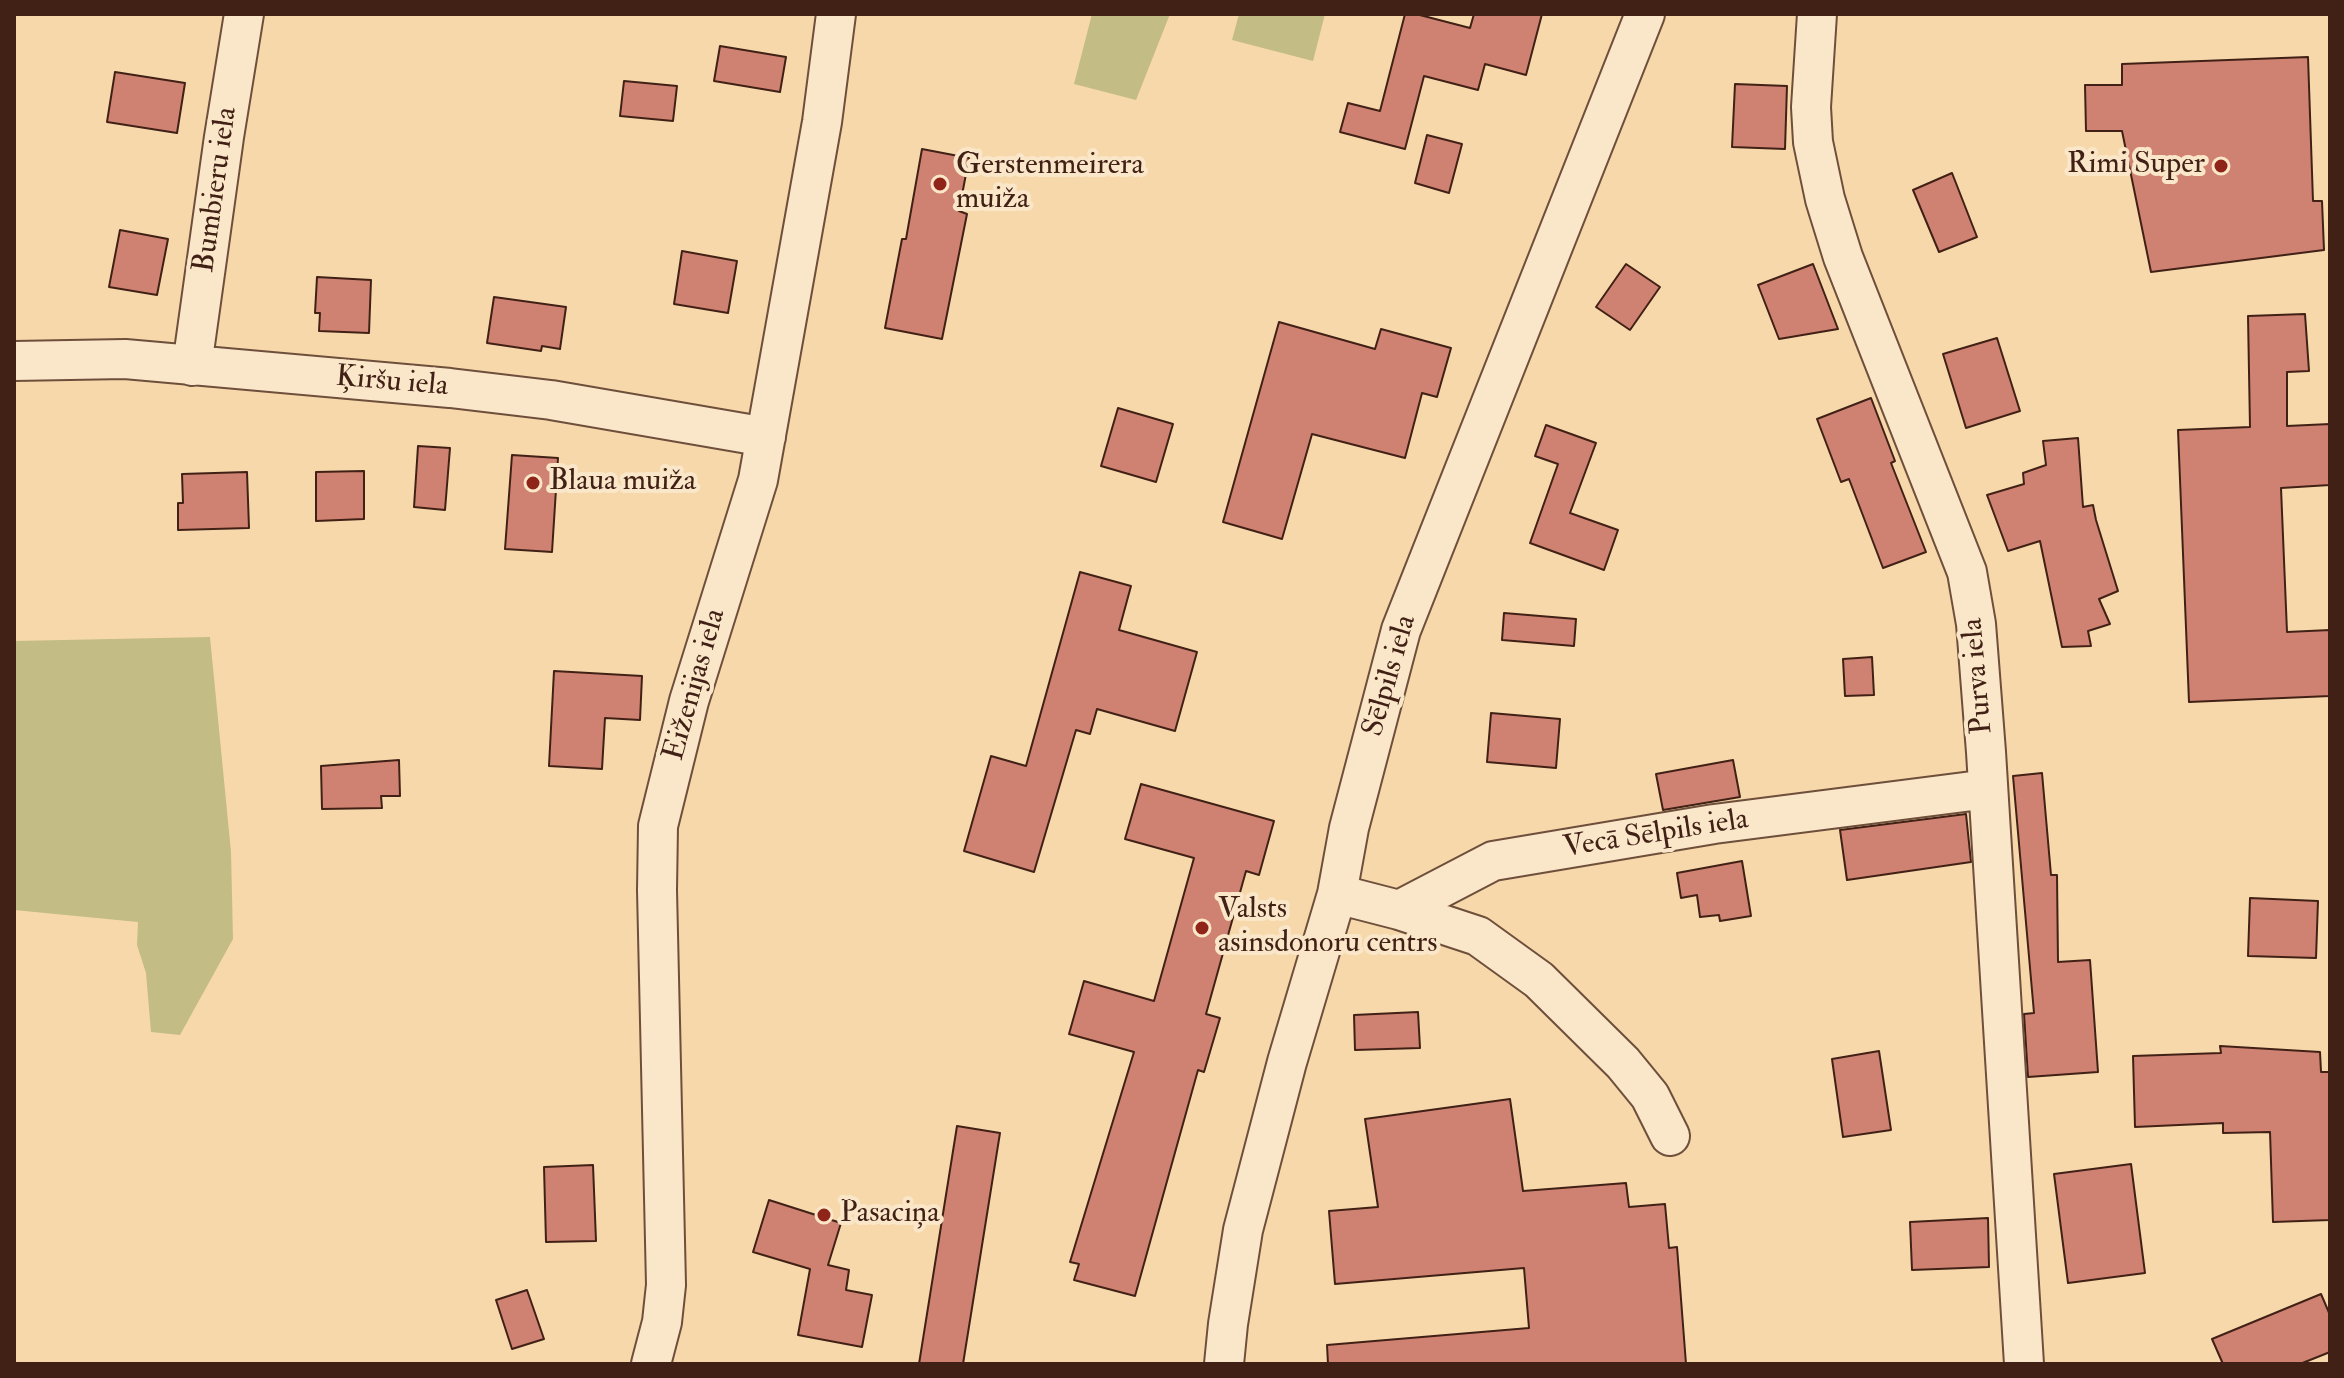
<!DOCTYPE html>
<html>
<head>
<meta charset="utf-8">
<style>
  body { margin:0 }
  #map { position:relative; width:2344px; height:1378px; overflow:hidden; background:#f7d8ab; font-family:"IM FELL Double Pica",serif }
  canvas { display:block }
  .frame { position:absolute; inset:0; border:16px solid #412116; pointer-events:none }
</style>
</head>
<body>
<div id="map">
<canvas width="2344" height="1378"></canvas>
<div class="frame"></div>
</div>
<script>
const c = document.querySelector('canvas').getContext('2d');
c.lineJoin = 'round';
function paint(path, color) { c.fillStyle = color; c.fill(path, 'evenodd'); }
function stroke(path, color, width, dash) { c.strokeStyle = color; c.lineWidth = width; c.lineCap = dash ? 'butt' : 'round'; c.setLineDash(dash || []); c.stroke(path); }
function drawText(font, color, halo, rows, align = 'center') {
  c.font = font + ' "IM FELL Double Pica",serif'; c.lineWidth = 8; c.setLineDash([]); c.textBaseline = 'middle'; c.strokeStyle = halo; c.fillStyle = color; for (const [text, x, y, turn = 0] of rows) {
    c.save(); c.translate(x, y); c.rotate((+turn || 0) * Math.PI / 180); c.textAlign = isNaN(turn) ? turn : align; if (halo) c.strokeText(text, 0, 0); c.fillText(text, 0, 0); c.restore();
  }
}
paint(new Path2D(`
  M1092,14h78l-34,86 -62,-16z
  M1239,14h86l-12,47 -81,-21z
  M210,637l21,215 2,87 -53,96 -29,-3 -5,-59 -9,-28 1,-23 -124,-12v-269z`), '#c3bc84');
const building = new Path2D(`
  M1405,14h11l54,14 4,-14h68l-16,61 -41,-11 -7,26 -54,-14 -19,73 -65,-17 8,-29 32,8z
  M720,46l66,11 -6,35 -66,-11z
  M2308,57l5,144h9l2,49 -173,22 -29,-141h-36l-1,-46h37v-21z
  M115,72l70,11 -8,50 -70,-11z
  M624,81l53,5 -4,35 -53,-5z
  M1735,84l52,2 -2,63 -53,-2z
  M1427,135l35,9 -13,49 -34,-10z
  M922,149l47,9 -10,53 8,3 -25,125 -57,-11 17,-89h4z
  M1952,173l25,64 -38,15 -26,-62z
  M120,230l48,9 -11,56 -48,-8z
  M682,251l55,10 -9,52 -54,-9z
  M1626,264l34,23 -30,43 -34,-23z
  M1813,264l25,65 -59,10 -21,-54z
  M317,277l54,3 -2,53 -50,-2 1,-18h-5z
  M494,297l72,10 -6,42 -18,-3 -1,5 -54,-8z
  M2305,314l4,57 -22,1v54l43,-2v61l-49,3 6,144 43,-2v66l-141,6 -11,-272 72,-3 -2,-111z
  M1279,322l96,27 6,-20 70,19 -14,49 -15,-4 -17,65 -93,-24 -30,105 -59,-17z
  M1997,338l23,73 -54,17 -23,-74z
  M1871,398l24,63 -4,2 35,89 -43,16 -34,-89 -8,3 -24,-63z
  M1118,408l55,16 -17,58 -55,-16z
  M1546,425l50,18 -26,70 48,17 -14,40 -74,-27 28,-79 -23,-8z
  M2078,438l5,69 10,-2 3,15 22,71 -19,8 11,25 -22,7 3,15 -29,1 -22,-106 -32,10 -21,-56 37,-11 -1,-11 23,-8 -3,-24z
  M418,446l32,2 -5,62 -31,-3z
  M512,455l46,3 -6,94 -47,-3z
  M364,471v48l-48,2v-49z
  M247,472l2,56 -71,2v-27h5l-1,-29z
  M1080,572l51,14 -12,44 78,22 -22,79 -78,-22 -7,25 -14,-4 -42,142 -70,-21 27,-95 35,10z
  M1504,613l72,6 -2,27 -72,-6z
  M1872,657l2,38 -29,1 -2,-37z
  M554,671l88,5 -2,44 -35,-2 -3,51 -53,-3z
  M1491,713l69,6 -4,49 -69,-6z
  M399,760l1,36h-19l1,12 -60,1 -1,-43z
  M1733,760l7,37 -77,13 -7,-36z
  M2042,773l9,102h6l1,87 32,-2 8,112 -70,5 -4,-63 10,-1 -21,-237z
  M1141,784l133,37 -15,54 -13,-4 -40,143 14,4 -16,54 -6,-2 -63,226 -61,-16 5,-16 -9,-2 64,-210 -65,-18 15,-53 70,20 40,-143 -69,-19z
  M1966,814l5,48 -124,18 -7,-50z
  M1742,861l9,55 -31,5 -1,-6 -19,2 -3,-22 -16,3 -4,-25z
  M2250,898l68,3 -2,57 -68,-2z
  M1418,1012l2,36 -65,2 -1,-35z
  M2220,1046l100,6 1,20h9v148l-57,2 -3,-90 -47,1v-10l-88,4 -2,-71 88,-3z
  M1879,1051l12,79 -48,7 -11,-78z
  M1510,1099l13,92 103,-8 3,24 36,-3 4,44 8,-1 9,117h-358l-1,-19 202,-17 -5,-60 -189,16 -6,-73 49,-4 -13,-88z
  M957,1126l43,7 -37,231h-44z
  M2131,1164l14,109 -77,10 -14,-109z
  M593,1165l3,76 -50,1 -2,-75z
  M769,1200l72,23 -13,42 21,5 -3,20 26,5 -10,52 -64,-12 12,-66 -57,-17z
  M1988,1218l1,49 -77,3 -2,-48z
  M527,1290l17,49 -32,10 -16,-49z
  M2321,1294l9,21v37l-30,12h-77l-11,-25z`);
paint(building, '#cf8272');
stroke(building, '#412116', 2);
const minor = new Path2D(`
  M1817,14l-6,93 2,35 12,57 18,58 124,315 9,52 10,128 38,612
  M14,361l111,-2 325,29 101,12 215,37
  M192,366l32,-229 20,-123
  M1337,894l62,16 79,26 61,44 84,83 27,33 20,40
  M1399,910l94,-49 221,-37 274,-35
  M651,1364l11,-42 4,-37 -9,-395 1,-64 31,-125 69,-221 64,-358 14,-108
  M1224,1364l4,-40 15,-94 44,-168 50,-168 12,-66 52,-198 244,-616`);
stroke(minor, '#6e4f3b', 42);
stroke(minor, '#fae6c8', 38);
for (const [x, y, r, color] of [
  [2221,166,8,"#8f2418"],
  [940,184,8,"#8f2418"],
  [533,483,8,"#8f2418"],
  [1202,928,8,"#8f2418"],
  [824,1215,8,"#8f2418"]
]) { const dot = new Path2D(); dot.arc(x, y, r, 0, 2 * Math.PI); c.fillStyle = color; c.fill(dot); stroke(dot, '#fae6c8', 3); }
drawText('30px', '#412116', '#fae6c8', [
  ["Rimi Super",2205,166,"right"],
  ["Gerstenmeirera",956,167],
  ["muiža",956,201],
  ["Blaua muiža",549,483],
  ["Valsts",1218,911],
  ["asinsdonoru centrs",1218,945],
  ["Pasaciņa",840,1215]
], 'left');
drawText('30px', '#412116', '#fae6c8', [
  ["Bumbieru iela",217,190,-82],
  ["Ķiršu iela",392,383,5],
  ["Sēlpils iela",1391,676,-74],
  ["Purva iela",1979,676,-95],
  ["Eiženijas iela",696,685,-74],
  ["Vecā Sēlpils iela",1656,835,-9]
]);
</script>
</body>
</html>
